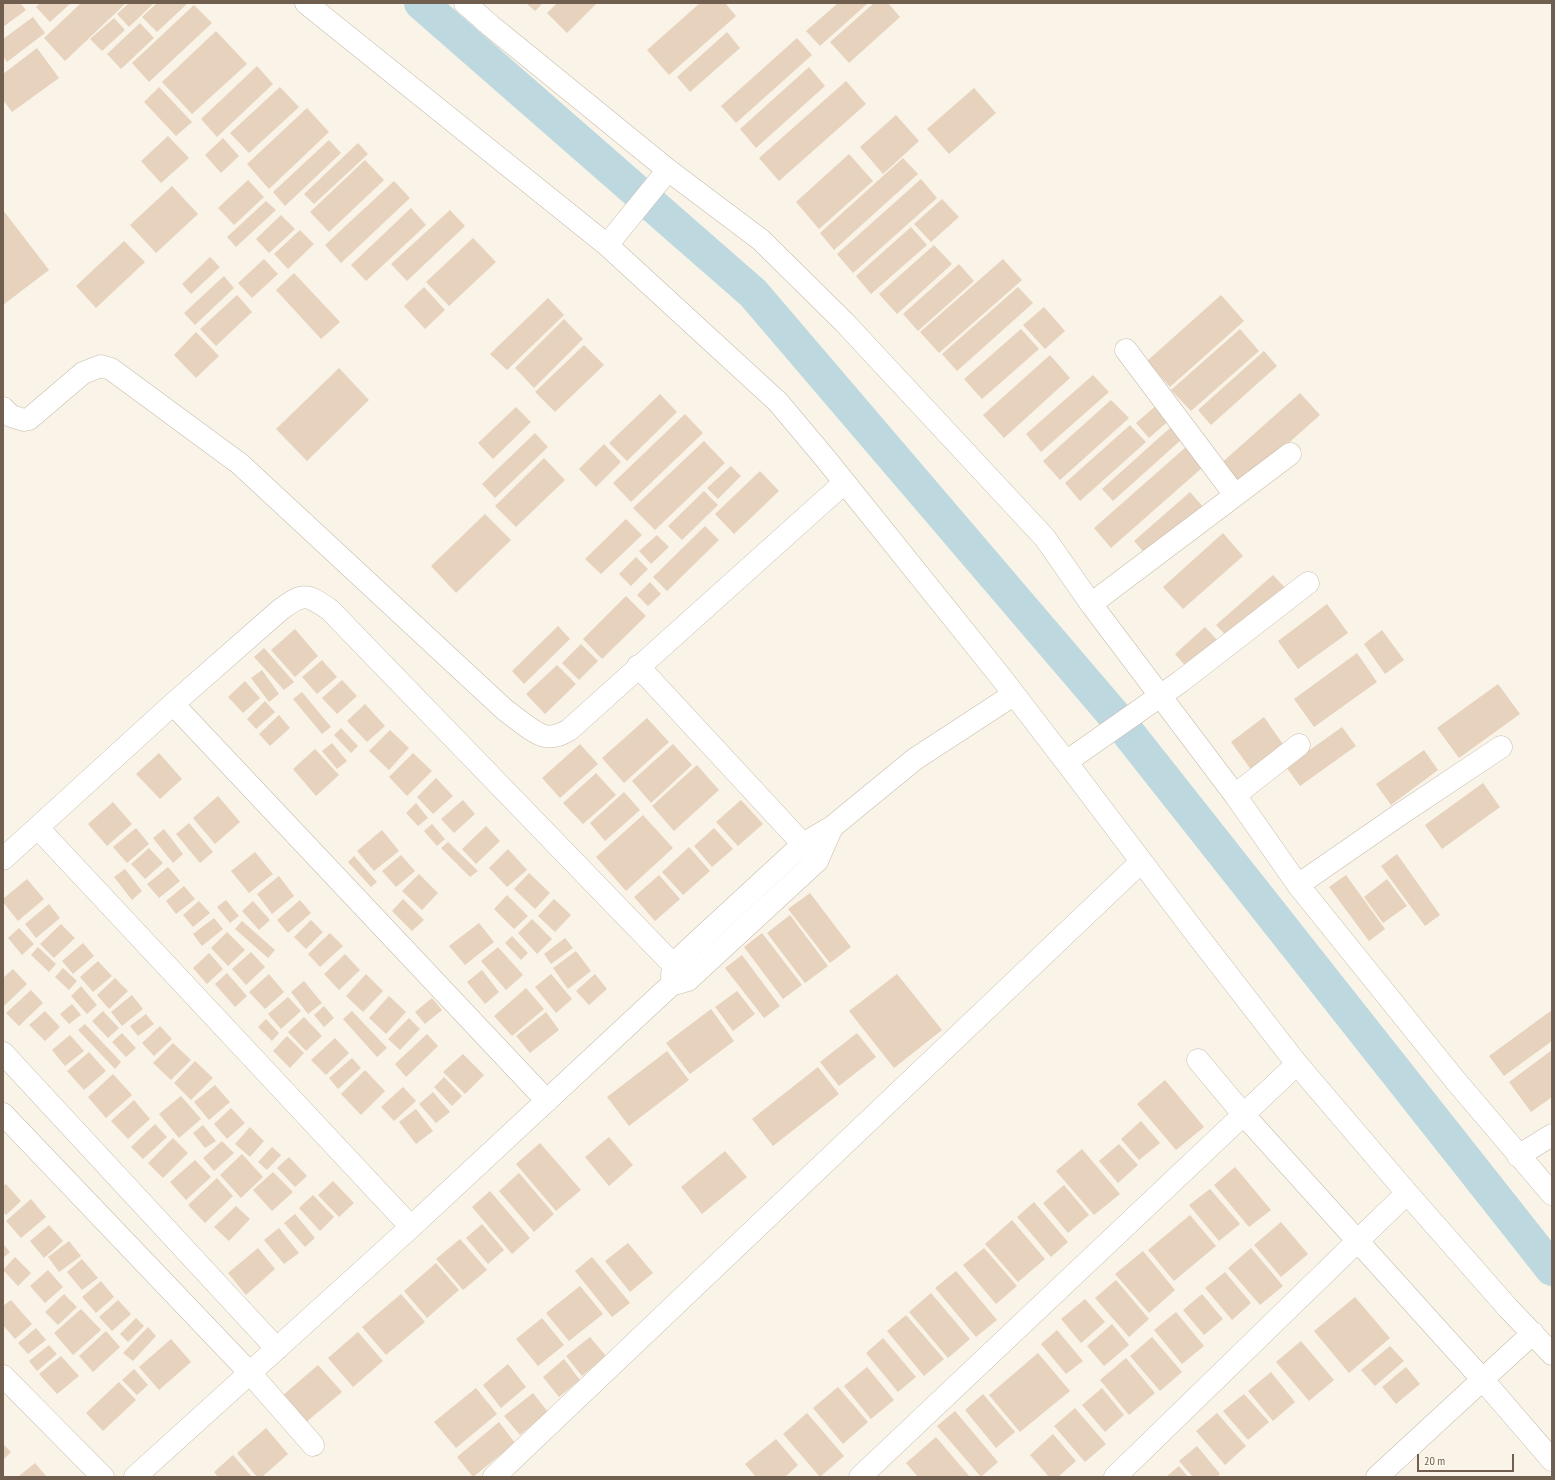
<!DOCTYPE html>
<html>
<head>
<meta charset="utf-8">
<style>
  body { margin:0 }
  #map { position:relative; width:1555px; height:1480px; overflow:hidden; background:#f9f4e7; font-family:"PT Sans Narrow",sans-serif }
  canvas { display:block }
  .frame { position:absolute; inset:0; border:4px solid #705e4f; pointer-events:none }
  .scale { position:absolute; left:1417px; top:1454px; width:97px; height:18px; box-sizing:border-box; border:2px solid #705e4f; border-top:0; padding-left:5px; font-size:12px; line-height:14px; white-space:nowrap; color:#705e4f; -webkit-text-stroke:3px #fdf8ed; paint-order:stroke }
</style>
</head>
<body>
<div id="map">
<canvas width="1555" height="1480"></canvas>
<div class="frame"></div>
<div class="scale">20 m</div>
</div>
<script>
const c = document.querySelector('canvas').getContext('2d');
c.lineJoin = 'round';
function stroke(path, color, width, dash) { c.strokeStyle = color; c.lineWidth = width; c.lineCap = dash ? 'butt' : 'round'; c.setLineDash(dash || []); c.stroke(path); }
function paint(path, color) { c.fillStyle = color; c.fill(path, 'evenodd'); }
stroke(new Path2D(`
  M421,3l332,290 365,427 434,549`), '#bed8e0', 34);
paint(new Path2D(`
  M3,3h17l6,7 -23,17z
  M40,3h31l-21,19 -14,-15z
  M81,3h45l-61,58 -21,-23z
  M129,3h25l-25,24 -12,-13z
  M157,3h31l-31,29 -15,-15z
  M526,3h17l-8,8z
  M557,3h40l-30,30 -20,-20z
  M700,3h25l11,13 -67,59 -22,-25z
  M838,3h30l-48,43 -14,-15z
  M874,3h14l12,14 -51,46 -19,-21z
  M194,5l18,18 -63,59 -17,-19z
  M33,17l12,16 -38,29 -4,-6v-17z
  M114,18l11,12 -23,21 -12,-12z
  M140,23l14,15 -33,31 -14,-15z
  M216,31l31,33 -55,50 -30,-32z
  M727,32l13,16 -50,44 -13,-15z
  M797,38l15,17 -76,68 -15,-17z
  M37,48l22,30 -47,34 -9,-12v-26z
  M257,66l16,18 -56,53 -16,-18z
  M809,67l16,19 -69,62 -16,-19z
  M846,81l20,23 -87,77 -20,-23z
  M159,87l33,35 -16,14 -32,-34z
  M280,87l19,20 -50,46 -19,-20z
  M974,88l22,25 -47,41 -22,-25z
  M307,108l22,24 -60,57 -22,-25z
  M896,115l23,26 -36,33 -23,-27z
  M168,136l21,22 -28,25 -20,-22z
  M223,138l16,18 -18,17 -16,-18z
  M329,140l12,13 -56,53 -12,-14z
  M358,143l10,11 -54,50 -10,-10z
  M849,154l24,27 -54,48 -23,-27z
  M903,158l15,16 -84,76 -14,-17z
  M365,160l19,20 -55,52 -19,-20z
  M921,179l16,19 -84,75 -16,-19z
  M248,180l16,17 -30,28 -16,-17z
  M394,181l16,17 -69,65 -16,-18z
  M172,186l26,28 -42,39 -26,-28z
  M942,199l17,18 -28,25 -17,-18z
  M266,201l10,9 -40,37 -9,-10z
  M411,208l15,17 -60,56 -15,-16z
  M3,210l46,60 -46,35z
  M450,210l15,16 -58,55 -16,-17z
  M281,215l14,14 -26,24 -13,-14z
  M911,227l16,18 -56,49 -15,-18z
  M300,230l14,14 -26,25 -14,-15z
  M473,238l23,24 -47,44 -23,-24z
  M124,241l21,21 -49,46 -20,-22z
  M934,245l18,19 -55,50 -18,-20z
  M210,257l10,10 -29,27 -9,-10z
  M264,259l14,15 -26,24 -14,-15z
  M1003,259l19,21 -83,73 -19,-21z
  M959,264l15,17 -56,50 -15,-17z
  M294,273l46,49 -19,17 -45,-49z
  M224,276l10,12 -39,37 -11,-12z
  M424,287l21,23 -20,19 -21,-23z
  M1018,287l15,16 -76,68 -15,-17z
  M237,295l15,17 -36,34 -16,-17z
  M1221,295l23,26 -74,66 -23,-26z
  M548,298l16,17 -57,55 -17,-16z
  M1044,307l21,24 -20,18 -22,-24z
  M564,319l19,20 -49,49 -19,-20z
  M1021,329l18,20 -57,50 -18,-20z
  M1240,329l19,22 -68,60 -20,-21z
  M196,332l23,24 -23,22 -22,-23z
  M584,345l20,20 -49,47 -20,-20z
  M1264,351l13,15 -66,59 -13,-15z
  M1050,355l20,23 -66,60 -21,-23z
  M339,368l30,32 -62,61 -31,-32z
  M1093,375l16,17 -68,60 -15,-18z
  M1300,393l20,22 -83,74 -20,-22z
  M660,394l17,18 -50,49 -18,-18z
  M1111,400l18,18 -69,62 -17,-19z
  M1159,403l13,15 -23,20 -13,-15z
  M516,407l15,15 -38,37 -15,-16z
  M685,414l18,19 -72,69 -18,-19z
  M1130,425l16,17 -66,59 -15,-18z
  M1171,427l11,12 -69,62 -11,-12z
  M535,433l13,14 -53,51 -13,-14z
  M704,441l21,22 -70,67 -22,-22z
  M604,444l17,18 -25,25 -17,-18z
  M1186,447l17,20 -92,81 -17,-20z
  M544,458l21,22 -49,47 -21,-21z
  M731,466l10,10 -23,23 -11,-11z
  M760,471l19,20 -45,43 -19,-20z
  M704,491l14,14 -36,35 -14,-14z
  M1190,492l15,17 -55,50 -16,-18z
  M485,514l26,26 -55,53 -25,-27z
  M626,519l16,16 -41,39 -16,-15z
  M705,526l14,14 -52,51 -14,-14z
  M1223,533l20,23 -60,53 -20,-22z
  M657,535l12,12 -18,17 -12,-13z
  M636,557l12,12 -17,17 -12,-12z
  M1273,575l14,15 -57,50 -14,-15z
  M650,582l11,12 -13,12 -11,-11z
  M626,596l20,20 -44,43 -19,-20z
  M1327,604l21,29 -50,36 -20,-28z
  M558,626l12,13 -46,45 -12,-13z
  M1205,627l14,15 -31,27 -13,-15z
  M295,629l23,27 -23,21 -24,-27z
  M1382,630l22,30 -19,14 -21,-30z
  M581,644l17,17 -19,19 -17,-17z
  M264,648l30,34 -10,8 -30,-33z
  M1357,653l20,29 -63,45 -20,-28z
  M322,660l15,17 -20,17 -15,-17z
  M557,665l19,19 -31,30 -19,-20z
  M262,670l17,24 -10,8 -18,-24z
  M342,680l15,16 -20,18 -15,-16z
  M245,681l15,17 -17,15 -15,-16z
  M1498,684l22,30 -61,44 -22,-30z
  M302,692l29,35 -9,7 -29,-35z
  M265,701l10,11 -19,17 -9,-10z
  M365,704l20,22 -18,16 -20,-21z
  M279,715l11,13 -20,18 -11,-12z
  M1264,717l21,30 -33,24 -21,-29z
  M647,718l22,24 -45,41 -22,-25z
  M1342,727l14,19 -56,40 -14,-19z
  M341,728l17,18 -7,7 -17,-18z
  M390,730l19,18 -20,22 -20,-19z
  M332,743l15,18 -10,8 -15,-18z
  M580,744l18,20 -38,34 -18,-20z
  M673,744l19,21 -41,38 -19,-22z
  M315,749l24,26 -23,21 -23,-27z
  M1424,750l14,20 -47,35 -15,-21z
  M159,753l23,26 -22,20 -24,-25z
  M413,753l19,18 -25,25 -18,-19z
  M697,765l22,25 -45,41 -22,-25z
  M596,773l20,22 -33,29 -20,-21z
  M436,778l17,18 -20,18 -16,-17z
  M1483,783l17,24 -58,42 -17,-24z
  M624,792l16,18 -35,31 -15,-18z
  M218,796l22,26 -25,22 -22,-26z
  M463,800l12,14 -21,19 -13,-14z
  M741,800l22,24 -25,22 -22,-24z
  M113,802l19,22 -25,22 -19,-22z
  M416,803l12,15 -10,8 -12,-13z
  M643,815l30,33 -47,43 -30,-34z
  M189,823l24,29 -13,11 -24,-29z
  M432,824l13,15 -8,7 -13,-15z
  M486,826l14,15 -24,23 -14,-15z
  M136,828l13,16 -22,19 -14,-16z
  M714,828l19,21 -21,18 -18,-21z
  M164,829l19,25 -10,9 -20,-25z
  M382,830l17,21 -25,20 -17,-20z
  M448,842l30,29 -8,6 -29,-29z
  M689,847l21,24 -27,24 -21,-23z
  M149,848l14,15 -18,16 -14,-15z
  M508,849l19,21 -20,17 -18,-19z
  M255,852l18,22 -24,19 -18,-22z
  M1397,854l43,61 -15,11 -44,-60z
  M401,855l14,16 -19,16 -14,-16z
  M354,856l23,26 -6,5 -23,-25z
  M168,867l12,14 -21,17 -12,-14z
  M125,869l17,22 -10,9 -18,-23z
  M529,873l21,20 -15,16 -21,-20z
  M419,874l19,19 -16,17 -20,-19z
  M659,875l21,24 -25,22 -21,-24z
  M1346,875l39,54 -16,12 -40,-54z
  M279,876l15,20 -22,18 -15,-20z
  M27,879l17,20 -26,22 -15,-19v-3z
  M1387,879l20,27 -24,17 -19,-26z
  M184,886l11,13 -19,15 -10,-13z
  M810,893l41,54 -21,16 -42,-54z
  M507,895l21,21 -14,13 -20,-20z
  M403,899l21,21 -12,11 -20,-20z
  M554,899l17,16 -16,17 -17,-16z
  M226,900l13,16 -9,7 -13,-16z
  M300,900l11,13 -23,20 -11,-13z
  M199,901l11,12 -17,14 -10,-12z
  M253,901l17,19 -11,10 -17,-19z
  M49,904l11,14 -24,20 -11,-14z
  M790,915l38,51 -23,17 -38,-50z
  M214,918l9,11 -21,17 -9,-12z
  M532,919l20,20 -15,15 -19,-21z
  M311,920l12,12 -17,17 -12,-12z
  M242,921l33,29 -7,8 -33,-29z
  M479,923l15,19 -29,23 -16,-19z
  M61,924l14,14 -21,20 -14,-14z
  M19,928l15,16 -12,11 -14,-17z
  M227,932l18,18 -17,16 -17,-18z
  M330,933l13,13 -23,21 -12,-13z
  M762,933l40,52 -19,14 -39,-52z
  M512,936l16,17 -7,7 -16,-17z
  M565,938l8,10 -22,16 -7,-10z
  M83,943l11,13 -21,18 -11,-13z
  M38,947l18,17 -7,8 -18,-17z
  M498,947l25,28 -17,15 -25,-29z
  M576,951l15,20 -23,18 -15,-21z
  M251,952l14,15 -19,18 -14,-16z
  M209,953l14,16 -16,15 -14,-16z
  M345,954l15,16 -21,20 -15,-16z
  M742,955l38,51 -16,12 -39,-50z
  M98,961l14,15 -19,16 -13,-15z
  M63,968l14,13 -8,9 -14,-13z
  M13,969l14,15 -24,23v-29z
  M482,970l17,22 -14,12 -18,-22z
  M227,973l20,23 -12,11 -20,-23z
  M269,974l15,18 -19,17 -16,-17z
  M366,974l17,17 -20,21 -17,-16z
  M551,974l21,25 -16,14 -21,-26z
  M595,974l12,15 -18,16 -13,-14z
  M897,974l45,56 -48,38 -45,-57z
  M115,978l13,13 -19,18 -12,-14z
  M304,981l18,22 -14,11 -17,-22z
  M81,986l16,19 -10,9 -16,-18z
  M526,988l18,21 -32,27 -18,-20z
  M31,990l12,13 -24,23 -13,-13z
  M737,991l18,23 -22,17 -18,-24z
  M132,995l11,14 -21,17 -11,-14z
  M389,996l17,16 -20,22 -17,-16z
  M288,997l13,14 -20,18 -13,-15z
  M432,998l10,12 -17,14 -10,-12z
  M72,1004l9,11 -12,9 -9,-10z
  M324,1006l10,12 -10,9 -10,-12z
  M711,1009l23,32 -44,33 -24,-31z
  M1552,1010v31l-48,35 -15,-20z
  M45,1011l15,16 -15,14 -16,-16z
  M103,1011l16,17 -11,10 -16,-17z
  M352,1011l35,37 -10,9 -34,-38z
  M546,1012l13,18 -29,23 -14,-17z
  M146,1014l8,10 -16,12 -8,-10z
  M304,1017l18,19 -16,15 -18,-19z
  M409,1018l11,11 -20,21 -12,-11z
  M266,1019l13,14 -7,8 -14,-14z
  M85,1024l36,38 -6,7 -37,-39z
  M160,1026l12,13 -18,17 -12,-13z
  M122,1033l14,15 -10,9 -14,-15z
  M857,1033l19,24 -37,29 -19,-24z
  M427,1034l11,12 -32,31 -11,-13z
  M70,1035l14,16 -19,15 -13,-16z
  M287,1036l17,17 -14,15 -17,-17z
  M335,1038l14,15 -23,22 -15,-15z
  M173,1043l18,17 -20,20 -18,-17z
  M1552,1050v47l-21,15 -22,-30z
  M667,1051l22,29 -60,46 -22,-29z
  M89,1052l17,19 -22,19 -17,-19z
  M463,1054l21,21 -19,19 -22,-22z
  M352,1058l9,10 -23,21 -9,-11z
  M195,1061l18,17 -22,22 -17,-17z
  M818,1067l21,27 -66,52 -21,-27z
  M365,1070l20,21 -24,24 -20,-21z
  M113,1074l19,21 -26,23 -18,-21z
  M444,1077l18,19 -10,10 -18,-19z
  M1165,1080l39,47 -28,23 -39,-46z
  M215,1085l15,17 -21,18 -15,-18z
  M403,1087l13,14 -22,20 -13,-14z
  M433,1092l17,20 -14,11 -17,-19z
  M181,1096l20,23 -22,19 -20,-24z
  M134,1100l16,19 -22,20 -17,-18z
  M231,1108l14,15 -18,16 -13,-15z
  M416,1109l17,22 -17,13 -17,-22z
  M1141,1121l19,22 -21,17 -18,-21z
  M155,1124l12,13 -24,22 -12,-12z
  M203,1125l13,16 -11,7 -12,-15z
  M250,1127l14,14 -14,16 -15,-13z
  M609,1137l24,28 -24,21 -24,-29z
  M173,1138l15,15 -25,25 -15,-15z
  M222,1141l12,12 -20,18 -11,-13z
  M540,1143l41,47 -25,21 -40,-47z
  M1119,1144l19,21 -20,18 -19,-22z
  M272,1147l9,8 -14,15 -9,-8z
  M1082,1149l38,45 -26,21 -38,-44z
  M725,1151l22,26 -45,37 -21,-27z
  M242,1154l21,23 -22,21 -21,-23z
  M289,1157l18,19 -12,11 -18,-19z
  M195,1160l16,17 -25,23 -16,-18z
  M1235,1167l36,43 -22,17 -35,-42z
  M273,1172l20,20 -21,19 -19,-21z
  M519,1173l35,41 -20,18 -35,-41z
  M217,1178l16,18 -28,27 -17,-18z
  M333,1181l21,22 -15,14 -21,-22z
  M6,1184l15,17 -15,14 -3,-3v-26z
  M1064,1185l25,30 -21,18 -25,-30z
  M1210,1189l30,35 -21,17 -30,-36z
  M490,1191l40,47 -18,16 -40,-47z
  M313,1195l21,22 -14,14 -21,-23z
  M31,1199l15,18 -25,21 -15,-17z
  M1034,1202l34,40 -17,15 -34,-40z
  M236,1206l14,13 -21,22 -15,-14z
  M295,1214l20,24 -10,9 -21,-24z
  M1190,1215l26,31 -42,35 -26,-31z
  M1012,1220l33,39 -27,23 -33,-38z
  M1281,1222l27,32 -27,23 -27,-32z
  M482,1224l22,26 -16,14 -22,-26z
  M49,1225l14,16 -19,17 -14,-17z
  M279,1228l20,25 -15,11 -20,-24z
  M460,1239l27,31 -24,20 -27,-31z
  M69,1241l12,15 -22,16 -11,-15z
  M628,1243l25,30 -23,19 -25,-31z
  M3,1244l7,8 -7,6z
  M258,1248l17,21 -29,26 -18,-22z
  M984,1248l33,38 -21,18 -33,-39z
  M1251,1248l32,38 -23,19 -32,-37z
  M1143,1251l32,39 -26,23 -34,-39z
  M15,1257l16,16 -13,13 -15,-16z
  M592,1257l38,46 -18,14 -37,-46z
  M82,1259l16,19 -16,12 -15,-18z
  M436,1263l23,27 -32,28 -23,-27z
  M48,1270l15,17 -18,16 -15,-17z
  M956,1271l41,49 -21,17 -41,-49z
  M1225,1272l26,31 -19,17 -27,-32z
  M1116,1280l33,39 -20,18 -34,-39z
  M101,1281l13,16 -18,16 -14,-16z
  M580,1286l23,28 -34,27 -23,-28z
  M931,1293l39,46 -22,19 -39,-46z
  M64,1294l13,13 -19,18 -13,-13z
  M401,1294l24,28 -39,33 -24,-28z
  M1202,1294l21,25 -19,16 -21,-25z
  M1355,1297l35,41 -41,35 -35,-42z
  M1085,1299l20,23 -24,21 -20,-24z
  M11,1300l21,24 -17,15 -12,-14v-19z
  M118,1300l13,14 -19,17 -13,-14z
  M81,1309l20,21 -28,25 -19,-22z
  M1176,1312l28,34 -22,18 -28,-34z
  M906,1315l38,44 -20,17 -37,-45z
  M136,1318l8,8 -16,16 -8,-8z
  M542,1318l22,27 -26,21 -22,-27z
  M1112,1324l17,21 -25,21 -17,-20z
  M148,1327l8,9 -23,25 -10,-8z
  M36,1328l10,12 -18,14 -10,-11z
  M1057,1330l26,31 -17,13 -25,-30z
  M106,1331l14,16 -27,25 -14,-16z
  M358,1332l25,29 -30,26 -25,-29z
  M590,1337l16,19 -24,20 -16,-20z
  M1152,1337l30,35 -22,19 -30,-35z
  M883,1338l33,39 -18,15 -32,-39z
  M171,1339l20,23 -32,28 -20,-23z
  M1301,1341l33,39 -25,21 -33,-39z
  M49,1345l8,9 -20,17 -8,-10z
  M1390,1346l14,15 -29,25 -14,-16z
  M1038,1353l32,38 -50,41 -31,-37z
  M61,1356l18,20 -22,18 -18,-20z
  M1126,1358l29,35 -26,22 -29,-35z
  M564,1359l16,21 -21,17 -16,-20z
  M508,1364l18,23 -25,21 -18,-23z
  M318,1365l24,27 -37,31 -23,-27z
  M867,1367l27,33 -23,19 -27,-33z
  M1406,1367l14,17 -24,20 -14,-17z
  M134,1369l14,16 -11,10 -15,-15z
  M1271,1372l24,30 -22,19 -25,-30z
  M119,1382l17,18 -33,31 -17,-18z
  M838,1387l30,35 -25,22 -30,-36z
  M476,1388l21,26 -41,34 -22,-26z
  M1102,1388l22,27 -19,17 -23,-27z
  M533,1393l15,19 -28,23 -16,-19z
  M983,1394l32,38 -19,16 -31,-38z
  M1244,1394l25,28 -21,18 -25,-29z
  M1075,1408l31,36 -21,18 -31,-36z
  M955,1411l43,51 -17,15 -44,-51z
  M807,1413l37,43 -24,21 -37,-43z
  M1217,1413l29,33 -21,19 -29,-34z
  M499,1422l16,21 -42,34 -16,-20z
  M266,1428l22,26 -26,23h-5l-20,-24z
  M1053,1434l23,27 -18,16h-9l-19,-22z
  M936,1437l34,40h-52l-12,-14z
  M776,1439l22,26 -13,12h-29l-11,-13z
  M3,1444l8,8 -8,8z
  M1197,1446l23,28 -4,3h-23l-14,-16z
  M233,1455l19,22h-34l-4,-5z
  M35,1463l12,14h-27l-1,-1z
  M1179,1466l9,11h-22z`), '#e6d2bd');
const minor = new Path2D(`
  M306,3l301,242 171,157 47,56 175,218 73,95 124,164 100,129 110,129 101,115 44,46
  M465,3l26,23 177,144 93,70 84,83 200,215 46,66 144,191 63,90 157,195 97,114
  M607,245l61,-75
  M1126,350l109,145
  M3,408l8,8 13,4 5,-1 54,-46 18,-7 10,3 129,95 265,246c10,7 29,24 40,26 9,2 17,-2 24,-6l275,-247
  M1091,604l199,-150
  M638,666l175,189
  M173,704l374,397
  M1066,762l114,-80 128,-99
  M1235,795l64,-50
  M38,828l373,399
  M3,859l170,-155 107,-94c24,-18 27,-16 50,0l358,370
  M1298,885l104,-72 99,-66
  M672,977l1,-13 130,-120 29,-17 83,-68 98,-64
  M3,1053l274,296
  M1198,1060l45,54 240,266 69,80
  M3,1114l247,259 63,72
  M1518,1156l34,-21
  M3,1376l100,101
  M135,1477l276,-250 260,-242 17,-5 129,-119 15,-34
  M494,1477l647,-615
  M860,1477l437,-413
  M1115,1477l292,-284
  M1377,1477l156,-144`);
stroke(minor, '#c7bbad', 23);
stroke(minor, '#fff', 22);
</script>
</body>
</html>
